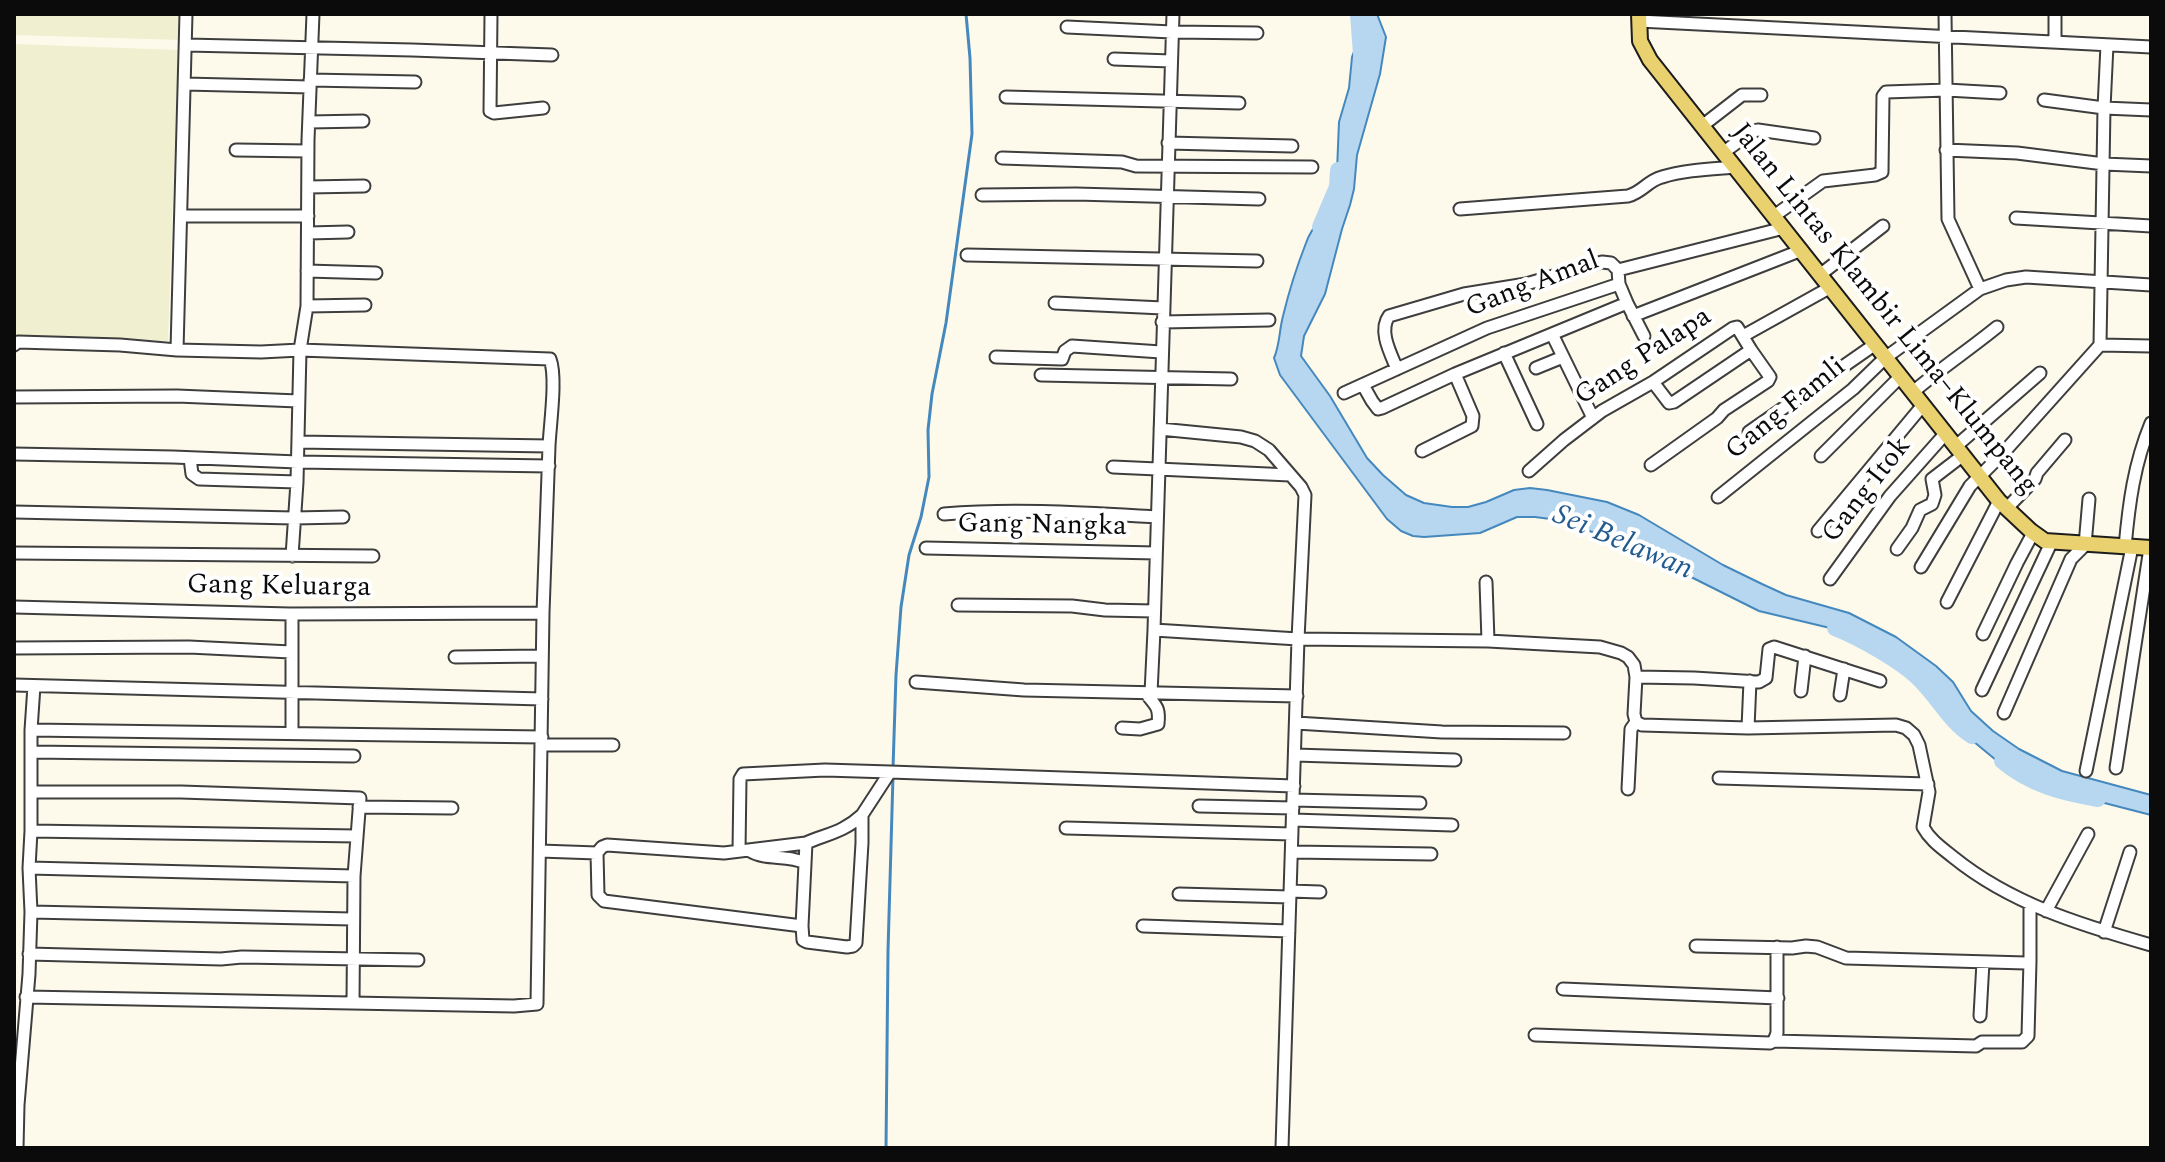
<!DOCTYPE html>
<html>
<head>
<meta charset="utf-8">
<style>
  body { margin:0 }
  #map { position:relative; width:2165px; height:1162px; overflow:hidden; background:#fdfaec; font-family:Spectral,serif }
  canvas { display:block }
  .frame { position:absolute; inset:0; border:16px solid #0b0b0b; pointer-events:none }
</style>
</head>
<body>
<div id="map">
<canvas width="2165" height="1162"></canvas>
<div class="frame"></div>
</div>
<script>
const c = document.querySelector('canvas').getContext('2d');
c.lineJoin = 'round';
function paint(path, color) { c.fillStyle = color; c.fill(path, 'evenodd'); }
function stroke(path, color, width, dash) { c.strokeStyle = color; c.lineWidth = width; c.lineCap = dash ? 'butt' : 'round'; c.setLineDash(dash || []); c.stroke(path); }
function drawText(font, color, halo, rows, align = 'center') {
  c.font = font + ' Spectral,serif'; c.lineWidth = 8; c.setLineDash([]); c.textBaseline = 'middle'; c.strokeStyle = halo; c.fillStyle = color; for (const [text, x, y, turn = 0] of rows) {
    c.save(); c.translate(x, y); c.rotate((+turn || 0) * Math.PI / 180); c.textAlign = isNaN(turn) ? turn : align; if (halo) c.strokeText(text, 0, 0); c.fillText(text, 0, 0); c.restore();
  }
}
paint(new Path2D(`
  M14,14h168v26l-168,-5z
  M14,44l164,6 -10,291 -154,-5z`), '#f0efcf');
const water = new Path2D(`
  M1362,14h15l9,23 -6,37 -23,81 -3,34 -4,16 -8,24 -17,65 -21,42 -3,20 29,40 37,62 16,17 23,20 18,8 28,4h16l18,-5 28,-12 16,-2 17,2 60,12 32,13 84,50 39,19 24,11 63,18 47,24 40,29 17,16 18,29 22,20 26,18 43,22 89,24v20l-66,-17 -63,-22 -20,-11 -40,-33 -29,-40 -16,-17 -33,-27 -54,-20 -71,-17 -138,-69 -63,-22 -23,-3h-18l-37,16 -56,4 -11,-1 -12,-5 -14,-12 -107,-144 -6,-17c6,-14 5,-27 9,-42 6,-25 14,-50 23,-73 6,-19 22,-30 30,-48l3,-73 10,-34 3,-31 10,-28z`);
paint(water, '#b6d7ef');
stroke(water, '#4588bd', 2);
stroke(new Path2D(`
  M893,768l3,-93 5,-68 8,-52 12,-38 8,-40 -1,-47 4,-36 14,-71 26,-189 -2,-76 -4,-44
  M886,1148l2,-197 5,-175`), '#4588bd', 3);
stroke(new Path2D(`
  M1358,14l3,40
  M1320,227l17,-40 1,-17
  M1835,628c25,10 68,34 86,53 18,18 29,41 51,55
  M2002,761c28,24 61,32 96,38`), '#b6d7ef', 16);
const minor = new Path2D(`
  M491,14l-1,97 4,2 49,-5
  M1173,14l-19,616 144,9 190,2 112,6 21,6 7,4 6,8 2,12 -2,37 2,8 6,3 106,3 148,-3 10,3 8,7 5,10 10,47 -6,35c7,13 19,21 30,30 58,47 128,68 198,88
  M1945,14l3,205 32,70
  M1639,21l512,26
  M1067,27l105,5 85,1
  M2055,42v-28
  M186,45l226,5 140,5
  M1114,59l57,2
  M310,80l105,2
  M185,84l125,3
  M1006,97l233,6
  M2044,100l60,8 47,2
  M309,122l54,-1
  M1702,126l40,-31h19
  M1168,143l124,3
  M236,150l72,1
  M1946,150l71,3 87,11 47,2
  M1724,152l29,-21 5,-1 56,8
  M1002,158l120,4 14,4 176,1
  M308,187l56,-1
  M982,195l94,-1 183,5
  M1460,209l168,-13c15,-4 19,-15 34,-19 22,-7 49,-8 73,-10
  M182,216h126
  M1774,216l49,-35 52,-6 7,-3 1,-76 3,-4 61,-2 53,3
  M2016,218l135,8
  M308,233l40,-1
  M967,255l290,6
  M307,271l69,2
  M1821,274l62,-48
  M1619,284l8,19 17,33
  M1055,303l108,5
  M307,306l58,-1
  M1633,316l169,-66
  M1162,322l107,-2
  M1552,334l41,84
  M1743,336l88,-49
  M14,345l4,-3 102,3 57,5 84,2 39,-2 250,9c7,18 0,65 -1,87
  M2100,345l51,1
  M177,350l9,-336
  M1504,353l33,71
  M996,357l66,2 3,-8 7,-5 89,6
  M1536,368l27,-11
  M1397,369c-6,-15 -19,-38 -8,-53l75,-22 62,-10 76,-22 9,1 7,7
  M1041,375l190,4
  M1363,385l9,16 6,8 4,-1 73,-34 172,-71
  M1913,392c27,-23 57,-43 84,-65
  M1344,393l143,-65 132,-44 -1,-14 166,-42
  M14,397l163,-1 121,5
  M1160,429l81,8 14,4 14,9 32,37 4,8 -7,144 -16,509
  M1749,432l125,-87
  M1955,447l85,-74
  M1422,451l50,-25 1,-10 -18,-42
  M14,454l159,3 125,5 251,4
  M1821,456l79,-79
  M190,458l2,16 7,5 98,3
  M1651,465l66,-47 7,-8 44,-29 2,-4 -19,-27 -77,52 -5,1 -16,-21
  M1113,467l177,8
  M1529,471l35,-31 38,-29 51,-29 80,-54 4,-1 14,23
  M1718,497l135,-108 32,-31 95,-69 26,-9 20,-3 125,8
  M2007,508l28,-29 2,-6 28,-33
  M14,512l280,6 49,-1
  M944,514c71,-6 142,-1 213,3
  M1818,531l105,-126
  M2125,547c4,-44 9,-83 26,-124
  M926,548l230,5
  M1897,549l15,-21 8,-18 12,-6 3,-9 -3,-16 30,-23
  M14,553l359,3
  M292,556l5,-74 3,-132 7,-44 1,-166 5,-126
  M1921,567l49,-81 35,-35 95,-106 4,-237 3,-63
  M1830,579l60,-83 55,-62
  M1486,582l2,59
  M1947,602l52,-101
  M958,605l114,1 33,4 49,1
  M14,607l276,7 253,-1
  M292,614v119
  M1983,634l34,-71 16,-30
  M14,648l175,-1 102,5
  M455,657l87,-1
  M1636,677l58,1 65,4 7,-4 3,-29 5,-2 106,34
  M916,682l108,8 273,6
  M14,685l528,14
  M1982,690l69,-147
  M1801,691l4,-35
  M1151,693l3,-63
  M1840,695l4,-26
  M2004,713l67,-154 14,-14 4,-46
  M1296,723l146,9 122,1
  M1122,728l18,1 18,-5c2,-18 -3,-18 -12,-31
  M1748,728l2,-47
  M31,730l511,7
  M542,745h71
  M31,752l323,4
  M1295,755l160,5
  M2116,768l34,-220
  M2086,771l46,-224
  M1719,778l209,6
  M1628,789l3,-60 5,-7
  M31,792h150l179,6 -6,78 -1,127
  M1293,800l127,3
  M1199,806l94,2
  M359,807l93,1
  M862,815v28l-6,100 -3,3 -6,1 -40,-5 -4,-2 -1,-14 4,-83c21,-9 38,-11 56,-28l28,-43 404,14
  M1293,820l159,5
  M1066,828l226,6
  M31,831l326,5
  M540,851l57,2
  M739,851l1,-72 3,-5 82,-4 65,2
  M750,851c16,10 38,3 55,12
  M1292,852l139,2
  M29,868l325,8
  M1290,891l30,1
  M1179,894l111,3
  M2046,911l42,-77
  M31,912l321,7
  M802,926l-198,-25 -6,-6 -1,-42 5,-6 5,-2 117,8 82,-10
  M1143,926l146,5
  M2104,932l26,-80
  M1696,946l96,2 14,-2 11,1 29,11 180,5 4,-2v-56
  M29,954l192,5 21,-2 176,3
  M1563,989l215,9
  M26,997l488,9 23,-2 6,-391 6,-167 -251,-4
  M1980,1016l3,-54
  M1535,1035l235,8 4,-2 202,5 6,-4h40l6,-6 2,-75
  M1774,1041l3,-8v-86
  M17,1148l1,-43 11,-131 2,-62 -2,-44 2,-37v-101l3,-44`);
const major = new Path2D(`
  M1639,14l1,27 10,19 349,441 32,30 14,10 106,7`);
stroke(minor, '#3e3e3e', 15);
stroke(major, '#1c1c1c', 18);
stroke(minor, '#fff', 11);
stroke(major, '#e9d16f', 14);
drawText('28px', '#0b0b0b', '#fff', [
  ["Gang Amal",1533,286,-21],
  ["Jalan Lintas Klambir Lima–Klumpang",1883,310,51],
  ["Gang Palapa",1644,358,-33],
  ["Gang Famli",1787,410,-39],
  ["Gang Itok",1868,491,-52],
  ["Gang Nangka",1042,527,1],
  ["Gang Keluarga",279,588,1]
]);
drawText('italic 30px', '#235b8e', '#fff', [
  ["Sei Belawan",1622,544,23]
]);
</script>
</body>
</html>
